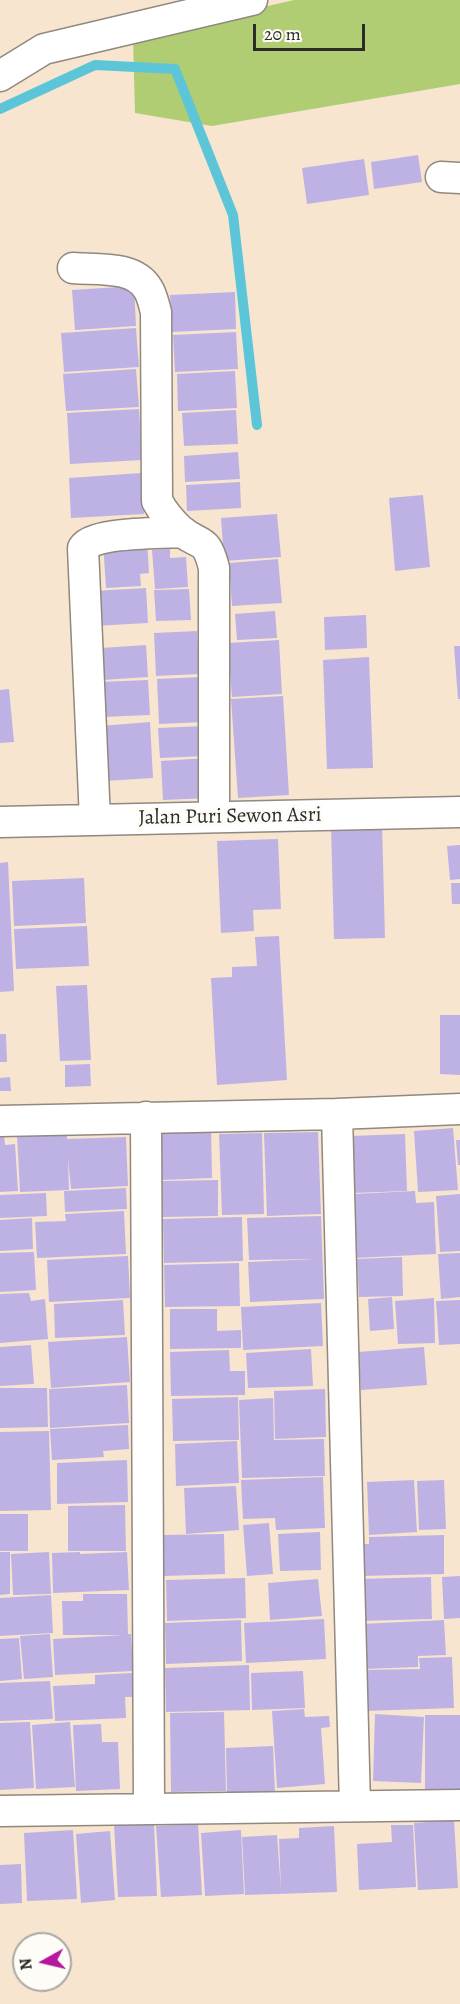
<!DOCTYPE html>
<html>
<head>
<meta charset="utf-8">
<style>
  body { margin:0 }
  #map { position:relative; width:460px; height:2004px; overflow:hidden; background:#f7e5d0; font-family:Alegreya,serif }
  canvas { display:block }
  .north { position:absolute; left:12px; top:1932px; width:60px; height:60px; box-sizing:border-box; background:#fdfcf7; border:2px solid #a9a8a5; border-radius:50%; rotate:262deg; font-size:16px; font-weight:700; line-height:24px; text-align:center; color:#2b2b2b }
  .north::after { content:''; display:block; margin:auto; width:21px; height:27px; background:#b5179e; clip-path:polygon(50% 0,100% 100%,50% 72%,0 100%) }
  .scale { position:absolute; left:253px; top:24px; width:112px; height:27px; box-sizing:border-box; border:3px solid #2b2b2b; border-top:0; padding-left:8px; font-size:18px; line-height:21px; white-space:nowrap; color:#2b2b2b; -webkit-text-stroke:4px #fdfcf7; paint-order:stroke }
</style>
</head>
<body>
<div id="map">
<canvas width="460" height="2004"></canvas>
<div class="north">N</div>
<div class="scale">20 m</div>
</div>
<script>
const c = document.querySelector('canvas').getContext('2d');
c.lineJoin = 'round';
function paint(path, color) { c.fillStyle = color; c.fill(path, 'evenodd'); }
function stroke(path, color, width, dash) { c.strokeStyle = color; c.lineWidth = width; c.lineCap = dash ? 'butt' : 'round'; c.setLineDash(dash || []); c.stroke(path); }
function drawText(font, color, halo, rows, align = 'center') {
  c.font = font + ' Alegreya,serif'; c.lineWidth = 6; c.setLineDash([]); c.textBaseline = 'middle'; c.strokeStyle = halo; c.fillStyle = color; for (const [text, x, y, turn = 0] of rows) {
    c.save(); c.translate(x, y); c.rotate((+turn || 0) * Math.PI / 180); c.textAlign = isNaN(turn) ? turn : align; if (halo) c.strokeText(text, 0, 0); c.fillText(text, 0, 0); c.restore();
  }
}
paint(new Path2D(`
  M294,0h166v84l-248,42 -77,-13 -2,-76z`), '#b0cd74');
stroke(new Path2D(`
  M0,109l95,-44 80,4 58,146 24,210`), '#5cc6d8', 10);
paint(new Path2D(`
  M418,155l4,27 -48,7 -3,-27z
  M364,159l5,36 -62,9 -5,-36z
  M134,286l2,40 -61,4 -3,-40z
  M235,292l1,37 -64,3 -2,-37z
  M136,328l3,39 -75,5 -3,-39z
  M236,332l2,37 -63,3 -2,-37z
  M136,369l3,38 -73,4 -3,-37z
  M235,371l2,37 -59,3 -1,-37z
  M139,409l3,51 -72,4 -3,-51z
  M236,410l2,34 -54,2 -2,-33z
  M238,452l2,27 -55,3 -1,-26z
  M141,473l3,41 -73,4 -2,-40z
  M240,482l1,26 -54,3 -1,-26z
  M423,495l7,72 -35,4 -6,-73z
  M277,514l4,43 -57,4 -3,-43z
  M147,540l2,33 -9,1 1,12 -35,2 -3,-46z
  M170,549v9l16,-1 2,30 -33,2 -3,-39z
  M278,559l4,44 -50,3 -3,-43z
  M146,588l2,35 -54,3 -1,-35z
  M189,589l2,31 -35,1 -2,-31z
  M275,611l2,27 -40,2 -2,-26z
  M366,615l1,33 -42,2 -1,-33z
  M197,631l3,43 -44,2 -2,-43z
  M279,640l3,54 -50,3 -4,-54z
  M146,645l2,32 -45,3 -2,-32z
  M454,646h6v53h-2z
  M369,657l4,111 -46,1 -4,-109z
  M202,677l2,45 -45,2 -2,-45z
  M148,680l2,35 -49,2 -2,-35z
  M9,689l5,53 -14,1v-53z
  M283,696l6,99 -51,3 -7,-99z
  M150,722l3,56 -49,3 -4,-55z
  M205,726l2,30 -47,2 -2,-30z
  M207,758l2,40 -46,2 -2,-39z
  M382,824l3,114 -51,1 -3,-114z
  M278,839l3,70 -28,1 1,21 -33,2 -4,-92z
  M460,845v34l-10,1 -3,-34z
  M8,862l6,129 -14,1v-129z
  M84,878l2,45 -72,3 -2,-45z
  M451,883h9v21h-8z
  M87,926l2,40 -73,3 -2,-40z
  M279,936l8,144 -70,5 -6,-107 21,-1v-10l25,-1 -2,-29z
  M87,985l4,75 -31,1 -4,-75z
  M440,1015h20v60l-20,-1z
  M0,1034h6l1,28h-7z
  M90,1064l1,22 -26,1v-22z
  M10,1077l1,14h-11v-13z
  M211,1125l1,53 -50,2 -1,-54z
  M453,1128l5,62 -40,2 -4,-61z
  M318,1132l3,82 -54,2 -3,-83z
  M0,1133h4l1,12 10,-1 3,47 -18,1z
  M262,1133l2,81 -42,1 -3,-81z
  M67,1134v5l59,-2 2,49 -57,3 -3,-31 1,32 -49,2 -3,-56z
  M405,1134l2,57 -55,2 -2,-57z
  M456,1140h4v25h-2z
  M218,1180v36l-55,1 -1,-36z
  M126,1188l1,21 -62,3 -1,-21z
  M415,1191l1,12 18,-1 2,52 -81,4 -2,-64z
  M46,1193l1,23 -47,2v-23z
  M460,1194v57l-20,1 -4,-56z
  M124,1211l2,43 -89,4 -2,-36 31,-1 -1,-7z
  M321,1216l3,83 -74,3 -2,-40 68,-3 -67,1 -2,-42z
  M242,1217l1,44 -79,2 -1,-44z
  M32,1218l1,31 -33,2v-31z
  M34,1252l2,38 -36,2v-39z
  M460,1253v44l-19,2 -3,-45z
  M128,1256l2,42 -81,4 -2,-42z
  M402,1257l1,39 -44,1 -2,-38z
  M239,1263l1,43 -75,1 -1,-42z
  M29,1293l2,8 14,-2 3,40 -48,4v-49z
  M392,1297l2,32 -24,2 -2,-32z
  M434,1298l1,45 -37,1 -3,-43z
  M123,1300l2,35 -70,3 -1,-34z
  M460,1300v44l-21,1 -3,-44z
  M321,1303l2,43 -80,4 -2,-43z
  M170,1309h47v22l24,-1v18l-71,1z
  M127,1337l3,45 -79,6 -3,-46z
  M31,1345l3,39 -34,2v-39z
  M424,1347l3,38 -66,5 -3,-38z
  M311,1349l2,37 -65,2 -2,-35z
  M229,1350l1,21h15v24l-74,1 -1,-44z
  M127,1385l2,38 -79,5 -1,-39z
  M0,1388h47l1,39 -48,1z
  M325,1389l1,48 -51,2 -1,-48z
  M238,1397l1,43 -66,1 -1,-42z
  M273,1398l1,42 50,-1 1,37 -83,2 -3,-78z
  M128,1425l1,24 -26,2 1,6 -52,3 -2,-31z
  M49,1431l2,79 -51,1v-79z
  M237,1441l2,42 -63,3 -1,-42z
  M127,1460l1,42 -71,2v-41z
  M323,1477l2,51 -49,2 -1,-12 -32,1 -2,-39z
  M414,1480l3,52 -48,3 -2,-53z
  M444,1480l2,49 -27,1 -2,-49z
  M236,1486l3,44 -53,4 -2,-46z
  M125,1505l1,46h-58v-45z
  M0,1514h28v37h-18v-3v3h-10z
  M269,1523l4,51 -26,2 -4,-51z
  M320,1532l1,38 -41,1 -2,-37z
  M224,1534l1,40 -61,2 -2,-41z
  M444,1535v39l-83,2 -1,-32h9v-7z
  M0,1552h10v42l-10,1z
  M49,1552l2,42 -38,1 -2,-41z
  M80,1552v2l47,-2 2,38 -76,3 -1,-40z
  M460,1576v42l-16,1 -2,-42z
  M431,1577l1,42 -73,2 -1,-42z
  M245,1578l1,40 -79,3 -1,-41z
  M318,1579l4,37 -52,4 -2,-37z
  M83,1594h44l1,40h3l2,37 -78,4 -2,-36 70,-4h-60l-1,-34h21z
  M51,1595l2,38 -53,3v-38z
  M324,1619l2,40 -80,4 -2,-40z
  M241,1620l1,41 -76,3 -1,-41z
  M444,1620l2,35 -28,1v11l-54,2 -3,-45z
  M50,1634l3,43 -29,2 -4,-43z
  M19,1638l3,41 -22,2v-42z
  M452,1657l2,51 -89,3 -1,-41 56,-1 -1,-11z
  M249,1665l1,45 -84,2 -1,-44z
  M303,1671l2,37 -53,2 -1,-37z
  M132,1673l1,24h-8l1,21 -71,3 -2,-35 42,-2v-9z
  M50,1681l3,38 -53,2v-38z
  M304,1709l1,8 24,-1 1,11 -9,1 4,56 -48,4 -5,-77z
  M224,1712l2,79 -55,1 -1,-79z
  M375,1714l49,3 -3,66 -48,-2z
  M425,1715h35v75h-35z
  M30,1722l4,66 -34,2v-67z
  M70,1722l5,65 -39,2 -4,-64z
  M101,1724l1,18h16l2,47 -44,2 -3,-66z
  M273,1746l2,47 -48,1 -1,-46z
  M454,1820l4,68 -40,2 -4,-67z
  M154,1823l3,73 -39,1 -4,-72z
  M198,1824l4,71 -41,2 -5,-71z
  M391,1825h22l3,62 -57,3 -2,-46 35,-2z
  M334,1826l3,66 -92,3 -3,-58 35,-2 4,55 -2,-51 20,-1v-10z
  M73,1830l4,69 -50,2 -3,-68z
  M241,1830l3,64 -39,2 -4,-63z
  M110,1831l5,69 -34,3 -5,-69z
  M21,1864l1,39 -22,1v-39z`), '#beb2e5');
const street = new Path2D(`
  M0,76l44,-27 208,-49
  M441,177l19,1
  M73,268c24,2 61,-3 75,21 4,6 6,16 8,23l1,189c6,11 14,21 24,30 20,16 25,5 33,37v249
  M95,820l-12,-272c9,-16 80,-15 100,-16
  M0,822l460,-10
  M337,1114l18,692
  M146,1117l3,691
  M0,1121l337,-7 123,-5
  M0,1811l460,-6`);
stroke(street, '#91887e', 33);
stroke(street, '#fff', 30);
drawText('21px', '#2b2b2b', '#fdfcf7', [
  ["Jalan Puri Sewon Asri",230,817,-1]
]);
</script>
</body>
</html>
